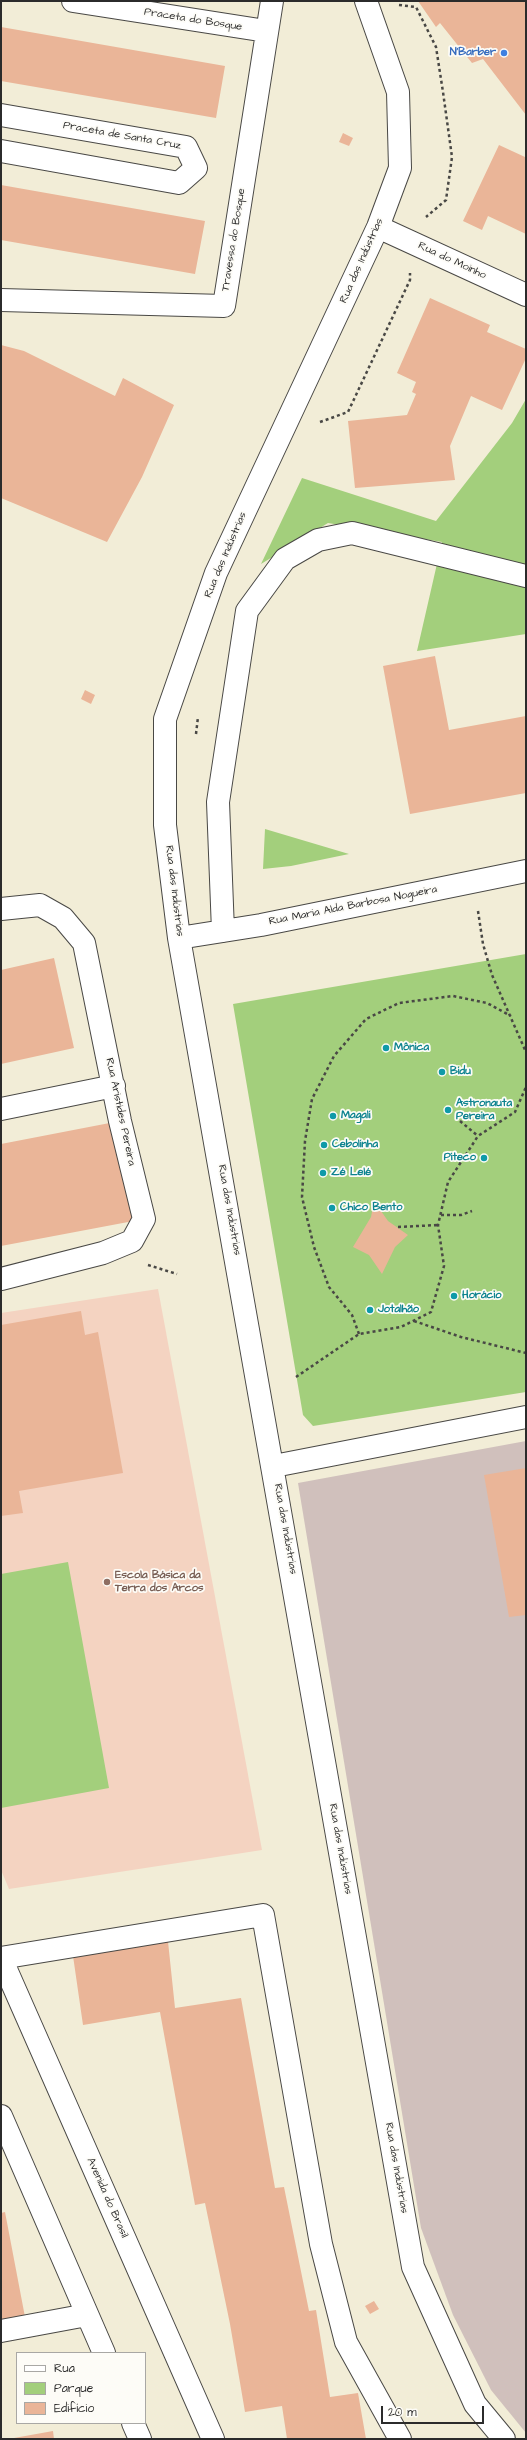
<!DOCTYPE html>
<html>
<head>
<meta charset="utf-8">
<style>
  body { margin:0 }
  #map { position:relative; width:527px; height:2440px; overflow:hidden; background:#f2edd7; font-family:"Architects Daughter",sans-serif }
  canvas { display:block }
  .frame { position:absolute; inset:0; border:2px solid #2b2b2b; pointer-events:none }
  .legend { position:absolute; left:16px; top:2352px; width:130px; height:72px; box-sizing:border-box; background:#fdfcf7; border:1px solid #a9a8a5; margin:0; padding:5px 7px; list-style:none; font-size:12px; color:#2b2b2b }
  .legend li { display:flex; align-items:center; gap:8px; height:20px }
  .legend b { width:20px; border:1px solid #a9a8a5 }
  .scale { position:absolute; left:381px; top:2406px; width:103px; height:18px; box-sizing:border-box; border:2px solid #2b2b2b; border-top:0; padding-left:5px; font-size:12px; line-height:14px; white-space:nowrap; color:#2b2b2b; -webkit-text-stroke:3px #fdfcf7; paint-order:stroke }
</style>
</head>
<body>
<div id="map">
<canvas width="527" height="2440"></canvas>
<div class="frame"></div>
<ul class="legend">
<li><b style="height:5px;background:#fff"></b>Rua</li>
<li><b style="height:11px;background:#a3cf7c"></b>Parque</li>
<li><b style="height:11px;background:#eab598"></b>Edifício</li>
</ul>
<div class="scale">20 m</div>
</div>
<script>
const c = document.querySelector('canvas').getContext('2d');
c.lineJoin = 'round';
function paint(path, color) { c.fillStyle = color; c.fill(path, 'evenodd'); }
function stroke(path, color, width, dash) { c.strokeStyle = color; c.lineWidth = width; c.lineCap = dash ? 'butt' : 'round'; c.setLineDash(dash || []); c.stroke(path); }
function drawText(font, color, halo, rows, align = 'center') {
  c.font = font + ' "Architects Daughter",sans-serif'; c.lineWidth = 3.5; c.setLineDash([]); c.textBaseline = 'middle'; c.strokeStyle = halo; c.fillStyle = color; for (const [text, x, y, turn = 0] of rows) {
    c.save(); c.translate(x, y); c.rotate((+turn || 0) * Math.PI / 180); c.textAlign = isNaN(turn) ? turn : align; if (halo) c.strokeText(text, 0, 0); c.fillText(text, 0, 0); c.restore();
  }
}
paint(new Path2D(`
  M158,1289l104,561 -253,39 -8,-19v-557z`), '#f4d3c1');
paint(new Path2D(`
  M526,1441v992l-35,-43 -38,-75 -32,-87 -123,-745z`), '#d0c0bc');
paint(new Path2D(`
  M526,399v235l-109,17 25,-109 -114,-19 -67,41 41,-86 134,43 76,-98z
  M265,829l84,25 -58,12 -28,3z
  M526,954v438l-213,34 -10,-11 -70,-411z
  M68,1562l41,226 -108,20v-234z`), '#a3cf7c');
paint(new Path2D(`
  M418,1h108v114l-43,-56 -11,4 -32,-40 -4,4z
  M1,27l224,39 -9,52 -215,-37z
  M343,133l10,5 -4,8 -10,-4z
  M499,145l26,12 1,-2v79l-38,-18 -6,14 -19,-9z
  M1,185l204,36 -10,53 -194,-34z
  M430,298l60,27 -3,7 39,17v9l-24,52 -31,-14 -21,50 5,34 -100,8 -7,-67 59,-6 9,-21 -4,-2 4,-10 -19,-9z
  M1,345l23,6 91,45 8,-18 51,27 -32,72 -35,65 -106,-44z
  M435,656l14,74 77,-14v77l-116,21 -27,-148z
  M85,690l10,5 -4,9 -10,-5z
  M54,958l20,90 -73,16v-94z
  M120,1121l24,98 -143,27v-102z
  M374,1201l14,20 20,14 -13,12 -13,27 -13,-19 -16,-8 18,-30z
  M81,1311l4,24 13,-3 25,141 -104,18 4,22 -22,3v-191z
  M526,1468v147l-17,2 -25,-142z
  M167,1932l8,76 66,-10 34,190 9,-1 25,124 7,-1 14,87 28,-4 8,46h-79l-5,-33 -37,6 -15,-88 -25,-121 -10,2 -35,-193 -77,13 -11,-76z
  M5,2212l20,105 -24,4v-108z
  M374,2301l5,8 -9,5 -5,-8z
  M53,2431l1,8h-40v-1z`), '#eab598');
const minor = new Path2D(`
  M73,1l193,30
  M366,1l32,91 2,76 -22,59 -162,346 -51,146v106l14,113 234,1329 62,137 29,35
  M1,115l185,32 10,21 -17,15 -178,-32
  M378,227l148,68
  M1,300l223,6 48,-305
  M1,909l39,-4 23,13 21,25 36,178 24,98 -12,22 -29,12 -102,26
  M223,931l-5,-129 29,-191 38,-52 33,-19 34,-7 174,43
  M179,938l82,-13 265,-54
  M1,1109l113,-23
  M274,1466l252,-49
  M1,1958l262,-43 58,329 25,98 54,97
  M1,1958l212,481
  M1,2116l103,237
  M1,2331l86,-16
  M133,2423l7,16`);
stroke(minor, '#494845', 24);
stroke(new Path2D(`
  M399,5l17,2 20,40 7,45 9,65 -6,43 -20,17
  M320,422l28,-10 62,-132v-7
  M196,734l2,-17
  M478,911l5,33 9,31 34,77
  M460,1121l18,15
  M441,1215h20l11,-4
  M398,1227l40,-2
  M148,1265l29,9
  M414,1321l47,16 65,16
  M359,1334l-7,-19 -23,-28 -15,-40 -12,-50 3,-56 7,-42 22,-43 32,-37 33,-16 54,-7 34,7 24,13
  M296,1377l63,-43 42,-7 30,-15 13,-46 -6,-41 10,-43 30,-46 37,-24 11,-25`), '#494845', 2.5, [3, 3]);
stroke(minor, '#fff', 22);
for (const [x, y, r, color] of [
  [504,53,4,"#3f7fe0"],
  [386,1048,4,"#0f9aa8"],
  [442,1072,4,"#0f9aa8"],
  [448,1110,4,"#0f9aa8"],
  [333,1116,4,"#0f9aa8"],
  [324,1145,4,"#0f9aa8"],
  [484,1158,4,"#0f9aa8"],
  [323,1173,4,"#0f9aa8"],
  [332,1208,4,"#0f9aa8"],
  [454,1296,4,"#0f9aa8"],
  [370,1310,4,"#0f9aa8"],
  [107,1582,4,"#8d6e63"]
]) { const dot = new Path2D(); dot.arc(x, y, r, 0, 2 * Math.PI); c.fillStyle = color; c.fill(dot); stroke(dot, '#fdfcf7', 1.5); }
drawText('11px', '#2b2b2b', '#fdfcf7', [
  ["Praceta do Bosque",193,20,9],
  ["Praceta de Santa Cruz",122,136,10],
  ["Travessa do Bosque",234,240,-81],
  ["Rua das Indústrias",362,261,-66],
  ["Rua do Moinho",452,261,25],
  ["Rua das Indústrias",226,555,-67],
  ["Rua das Indústrias",174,891,83],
  ["Rua Maria Alda Barbosa Nogueira",353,906,-11],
  ["Rua Aristides Pereira",120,1112,78],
  ["Rua das Indústrias",229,1210,80],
  ["Rua das Indústrias",285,1529,80],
  ["Rua das Indústrias",340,1849,80],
  ["Rua das Indústrias",396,2168,80],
  ["Avenida do Brasil",107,2198,66]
]);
drawText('bold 11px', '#366cbe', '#fdfcf7', [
  ["N'Barber",496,53]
], 'right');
drawText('bold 11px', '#0d838f', '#fdfcf7', [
  ["Mônica",394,1048],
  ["Bidu",450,1072],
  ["Astronauta",456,1104],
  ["Pereira",456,1117],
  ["Magali",341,1116],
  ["Cebolinha",332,1145],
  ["Piteco",476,1158,"right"],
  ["Zé Lelé",331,1173],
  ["Chico Bento",340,1208],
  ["Horácio",462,1296],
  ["Jotalhão",378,1310]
], 'left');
drawText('bold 11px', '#785e54', '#fdfcf7', [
  ["Escola Básica da",115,1576],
  ["Terra dos Arcos",115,1589]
], 'left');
</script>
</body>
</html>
